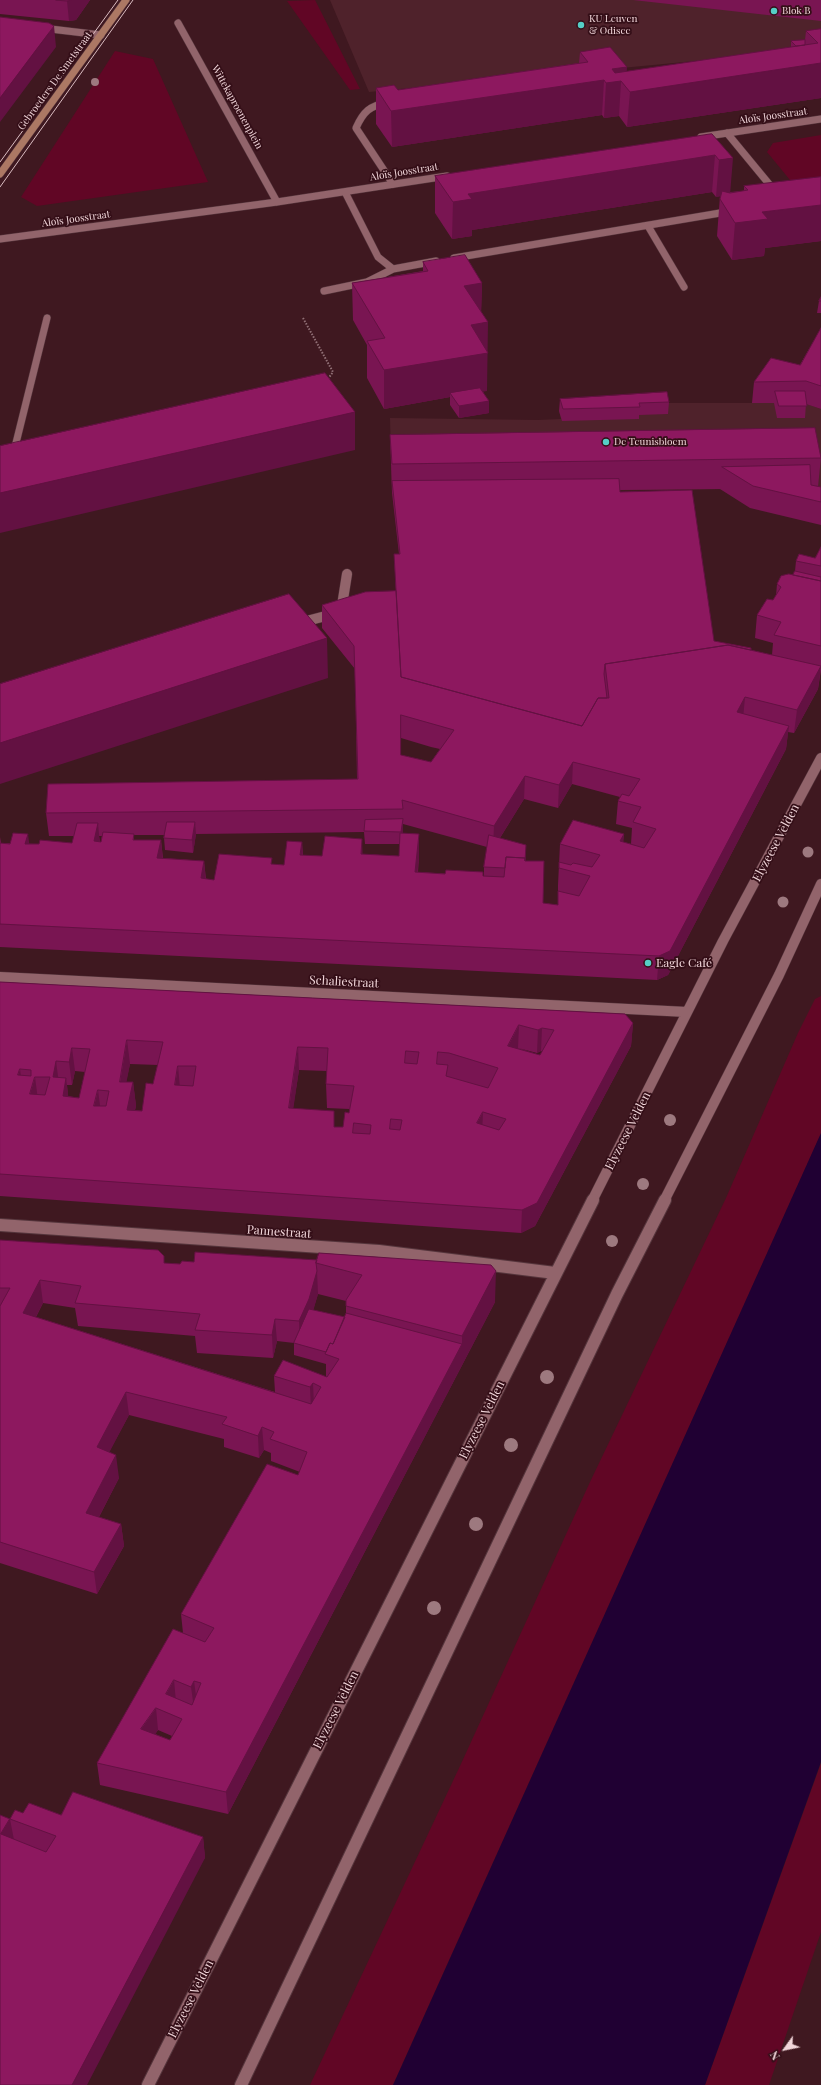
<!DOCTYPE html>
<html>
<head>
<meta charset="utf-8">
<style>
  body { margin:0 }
  #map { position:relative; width:821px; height:2085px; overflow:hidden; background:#3f1820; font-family:"Playfair Display",serif }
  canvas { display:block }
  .north { position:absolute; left:765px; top:2029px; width:40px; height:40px; -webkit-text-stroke:3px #340e17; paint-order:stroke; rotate:237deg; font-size:11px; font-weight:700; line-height:16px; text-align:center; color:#f1d6da }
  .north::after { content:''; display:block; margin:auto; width:14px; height:18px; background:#f1d6da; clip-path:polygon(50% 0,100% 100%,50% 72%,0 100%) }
</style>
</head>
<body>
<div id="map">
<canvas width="821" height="2085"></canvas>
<div class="north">N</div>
</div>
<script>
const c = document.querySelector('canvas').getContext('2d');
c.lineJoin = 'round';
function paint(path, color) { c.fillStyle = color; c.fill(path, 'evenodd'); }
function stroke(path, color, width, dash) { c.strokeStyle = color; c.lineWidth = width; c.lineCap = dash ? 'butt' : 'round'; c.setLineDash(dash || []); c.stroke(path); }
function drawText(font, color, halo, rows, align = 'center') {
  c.font = font + ' "Playfair Display",serif'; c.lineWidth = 3.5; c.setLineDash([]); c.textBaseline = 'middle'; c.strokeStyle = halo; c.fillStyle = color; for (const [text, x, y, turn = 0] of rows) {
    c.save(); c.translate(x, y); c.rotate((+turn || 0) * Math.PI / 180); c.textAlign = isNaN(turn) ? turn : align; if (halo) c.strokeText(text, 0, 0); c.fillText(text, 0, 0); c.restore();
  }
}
paint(new Path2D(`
  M330,0h491v49l-452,43z
  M644,403h160l17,6v79l-429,5 -2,-75 148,2 23,-1 -2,-8z`), '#4f222b');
paint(new Path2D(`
  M315,0l45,89 -10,1 -63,-89z
  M115,51l38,8 55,123 -171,24 -16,-9z
  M821,135v60l-17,2 -37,-45 6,-9z
  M821,996v138l-428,951h-83l150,-319 130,-284 136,-284 72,-165 17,-34z
  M821,1763v169l-52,153h-64z`), '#610625');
paint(new Path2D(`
  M821,1133v629l-116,323h-312z`), '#200033');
const lane = new Path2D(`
  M388,103c-18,2 -25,9 -32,25l37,56`);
const streetFar2 = new Path2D(`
  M178,23l99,179
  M42,28l59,7
  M727,133l47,57 -2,4
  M701,137l120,-18
  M345,192l33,65 15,12
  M648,226l36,61
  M0,239l277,-37 170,-26
  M454,258l278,-47
  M324,291l43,-9 26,-13 43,-8
  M15,447l32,-129`);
const streetFar1 = new Path2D(`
  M299,623l42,-11 6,-38
  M0,977l687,35
  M592,1201l131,-260 98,-183
  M664,1201l115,-226 42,-91`);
const street = new Path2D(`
  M0,1225l379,26 176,22
  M148,2085l445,-885
  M241,2085l376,-791 48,-94`);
const secondary = new Path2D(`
  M0,174l126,-174`);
stroke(lane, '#55353c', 8);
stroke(streetFar2, '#55353c', 8);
stroke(streetFar1, '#55353c', 11);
stroke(street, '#55353c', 14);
stroke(secondary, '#55353c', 8);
stroke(new Path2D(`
  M303,318l30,54 -5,7`), '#906f75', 2, [1.5, 1.5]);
stroke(lane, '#92646b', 7);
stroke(streetFar2, '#92646b', 7);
stroke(streetFar1, '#92646b', 10);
stroke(street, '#92646b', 12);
stroke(secondary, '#ac7864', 7);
stroke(new Path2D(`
  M0,162l118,-162
  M0,187l133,-187`), '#dabdc2', 1);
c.fillStyle = '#9d797f';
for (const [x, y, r] of [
  [95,82,4],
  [808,852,5.5],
  [783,902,5.5],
  [670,1120,6],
  [643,1184,6],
  [612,1241,6],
  [547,1377,7],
  [511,1445,7],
  [476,1524,7],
  [434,1608,7]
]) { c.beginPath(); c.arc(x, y, r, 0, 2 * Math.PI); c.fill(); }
paint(new Path2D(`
  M0,0h90l-14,20 -7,1 -69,-7z
  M633,0h188v21z
  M821,29v69l-194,29 -8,-11 -15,2 -2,-3 -210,32 -16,-23v-36l22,2 181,-27 1,-11 47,20 164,-25v-6l14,-1 1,-9z
  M712,134l18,58 14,-1v-5l77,-9v64l-56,7 -1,8 -32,4 -15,-24 3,-40 -4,1 -4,-5 -240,38v6l-20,3 -17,-26v-37z
  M423,262l59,21 -1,29 6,40v39h-4l6,22 -30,5 -9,-13v-8l-66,12 -17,-31v-33l-14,-25 -1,-37 71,-12z
  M821,297v16h-4l2,-12z
  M821,328v81l-15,-5 -1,14h-28l-3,-15h-22l2,-21 46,-17z
  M560,399l109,3 -1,12 -29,1v4l-77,2 -3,-10z
  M390,435l431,22 -3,30h3v38l-71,-17 -30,-19 -100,1v2l94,149 58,14 1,-12 -18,-5 2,-23 16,-15 3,-4 1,-12 16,-9 2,-4 1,-10 19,-3 6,-11v123l-3,19 -24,44 -6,-1 -2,17 -118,226 -11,5 -657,-33v-110l1,6 38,1 33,-1 2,-7h-25l-3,-23 311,-34 -2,-110 -33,-41v-23l74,-14 -2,-37h5l-7,-61zM401,738l30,9 9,2 -9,13 -30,-7zM572,784l48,13 -2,4 -2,23 16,4 -1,16 -8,-2 1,-8 -64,10 -2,41v20l-15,-2 -18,-42 -25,-23 24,-39 34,9zM403,824l84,23 -3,20v9l-66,-4 1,-15v-23l-16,-1zM364,832l1,12h34v12l-37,-2v-15l-40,17 -19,-1 -1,-13 -18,23 -12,-1 -58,16 -8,-1 -2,-18 -41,-3 -2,-18h-27v-5h31l-1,3 1,12 28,3 3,-19zM99,836h3l-1,6h-1z
  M0,982l633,41 -2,23 -96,180 -14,7 -521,-37zM518,1048l19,5 4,-2h2l-3,4zM130,1064l28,1 -5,19 -11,27 -7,-1 1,-4 -3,-24h-7zM299,1070l28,1 -1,13 1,24 22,1v4l-6,14h-8l-42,-19zM75,1071l10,1 -6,26 -11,-2 -1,-11h5z
  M0,1240l165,23 15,1 14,-2 123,-2 178,42 -267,512 -128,-29 -3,-22 86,-130 -2,-19 117,-139 2,-3 -29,-11v-8l-7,-3 -5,8 -35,-11v-8l-95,-24 -20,37 10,26 -20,39 22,7 3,22 -27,48 -97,-31zM318,1294l28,7v13l-1,3 -32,-7zM43,1303l32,5 3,18 117,10 2,17 76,5 4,-17 17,2v12l32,9v13l-52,-1 1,16 -239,-75zM158,1730l14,6 -2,4 -15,-6z
  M23,1813l38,2 142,22 2,21 -205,227 10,-266z`), '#791552');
paint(new Path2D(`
  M72,0h18l-14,20 -7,1 -2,-20z
  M54,26l2,21 -56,75v-24z
  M821,53v45l-194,29 3,-35z
  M627,67l-1,20 -5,-6 -2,35 -15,2 2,-35 6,-14z
  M604,80l-2,35 -210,32 -1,-36z
  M715,155l-3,37 -240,38v6l-20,3 1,-37 15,-8z
  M733,158l-3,37 -14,2 3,-37z
  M821,205v36l-56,7 -1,8 -32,4 3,-37 27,-11z
  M482,283l-1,37 -17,-34z
  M488,322l-1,69 -34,6 -3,-4v4l-66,12v-39l87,-45z
  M489,401v12l-30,5v-12z
  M355,412v38l-355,83v-40z
  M327,638l1,40 -328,106v-41z
  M821,666l-3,23 -24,44 3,-23z
  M745,697l-2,22 -6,-7z
  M789,726l-3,23 -118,226 -11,5 2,-24z
  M573,762l-1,22 -14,24 1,-23z
  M525,776l-1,23 -31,50 1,-23z
  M403,819v13l-2,12v-12z
  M195,822l1,12 -3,19 -1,-13z
  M98,823l2,23 -6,-5z
  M28,834l3,23 -6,-13z
  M419,834v23l-4,38v-23z
  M624,834l-2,23 -2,-16z
  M362,839l1,23 -2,-8z
  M161,840l2,23 -6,-5z
  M302,842l1,23 -3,-10z
  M204,861l2,23 -5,-6z
  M633,1023l-2,23 -96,180 -14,7 1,-23z
  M519,1025l-1,23 -11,21 1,-23z
  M542,1028l-1,23 -4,2 1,-23z
  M127,1040l3,24 -8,41 -2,-23z
  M298,1047l1,23 -9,61 -1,-23z
  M72,1048l3,23 -3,14 -3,-23z
  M56,1061l3,23 -6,-7z
  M178,1066l2,23 -5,-4z
  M20,1069l3,23 -5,-17z
  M35,1077l3,23 -8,-6z
  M66,1078l3,24 -6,-6z
  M133,1082l3,24 -7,27 -2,-23z
  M98,1090l3,23 -7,-7z
  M483,1112l-1,23 -5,-12z
  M317,1271l1,23 -8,28 -10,22 -1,-23z
  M496,1271l-1,31 -267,512 -2,-22 236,-448v-8z
  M40,1280l3,23 -17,33 -3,-23z
  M275,1319l2,22 -4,17 -1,-23z
  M313,1383l1,23 -3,4 -1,-23z
  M126,1392l3,23 -29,55 -3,-23z
  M262,1427l2,23 -5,8 -1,-22z
  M116,1455l3,23 -30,58 -3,-23z
  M121,1524l3,22 -27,48 -3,-22z
  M174,1680l2,22 -10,-8z
  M194,1681l3,22 -3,5 -3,-21z
  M156,1708l2,22 -14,21 -3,-22z
  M10,1819l4,21 -13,-6z
  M203,1837l2,21 -118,227h-15z`), '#631142');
const building = new Path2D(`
  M56,0h16l-5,1z
  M0,17l49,6 5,3 -54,72z
  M821,29v34l-191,29 -9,-11 -15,2 -2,-3 -213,31 -15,-23 18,-3 4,5 190,-28 -8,-10 30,-5 17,20 -15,2 3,4 203,-30 -12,-12z
  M805,40v5l-9,1 -5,-5z
  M712,134l21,24 -14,2 -4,-5 -247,39 4,5 -19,3 -18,-26z
  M821,177v28l-59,7 6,7 -33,4 -15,-24 2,-8 8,2 18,-3 -4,-4z
  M465,255l17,28 -18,3 24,36 -17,3 17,28 -104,17 -17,-29 18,-3 -33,-55 76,-12 -5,-9z
  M821,297v4h-2z
  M821,328v58l-15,-5 -52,1 17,-24 29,7z
  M325,373l30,39 -355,81v-47z
  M480,388l9,13 -30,5 -9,-13z
  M775,391h30l2,15h-28z
  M667,392l2,10 -30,1 1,4 -77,2 -3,-10z
  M815,428l6,30 -429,6 -2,-29z
  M810,465l1,20 10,2v15l-68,-16 -31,-19z
  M619,479l1,13 72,-2 22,151 37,7v2l-23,-5 -123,19 -1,10 3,24h-9l-16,28 -181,-49 -7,-123h6l-8,-73z
  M821,547v19l-25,-5 3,-7 16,4z
  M795,571l26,6v4l-28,-6z
  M789,574l32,7v65l-47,-11 7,-13 -24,-7 10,-16 6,1 8,-13 -4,-3 4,-8z
  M396,591l5,86 181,49 16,-28h11l-4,-34 123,-19 93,21 -24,44 -52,-13 -8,15 52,14 -119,225 -11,5 -659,-32v-81l10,1 3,-11 15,1 -3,10h14l1,-4 32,3 5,-20h21l-4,18 7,1 2,-10 31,2 -1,6h28l-4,18 47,3 -3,17 13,2 5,-26 53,4 -1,6 13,1 3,-24 15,1 -2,13 22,1 3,-20 37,3 -1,15 38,2 1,-23 19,1 -4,38 30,2 1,-4 37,2v4l21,1 2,-20 19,1v3h19l-1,42 15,2v-14l21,5 11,-20 -31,-8v-6l12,3 2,-2 19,4 8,-12 -40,-11 13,-24 51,14 -4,7 24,7 12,-19 -23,-7 8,-15 -23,-6 4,-7 7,2 11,-17 -67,-17 -14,23 -34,-9 -31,50 -92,-26 1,9 -357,4 2,-29 310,-5 -4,-133 -32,-41 43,-13zM401,715l53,15 -23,32 -30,-7z
  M289,594l38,44 -327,105v-59z
  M403,819l-2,13 -37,-1 1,-11z
  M167,822h28l-3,18 -28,-2z
  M489,835l37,10 -1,16v-3l-19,-1 -1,11 -21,-1z
  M0,982l625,32 8,9 -96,180 -15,7 -522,-36zM519,1025l19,5 4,-2 12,2 -14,25 -32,-9zM127,1040l36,2 -10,42 -7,-1 -4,28 -15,-1 6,-28h-13zM298,1047l30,1 -2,36 28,2 -5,27 -4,-1 -2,15h-9v-16l-45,-3zM72,1048l18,1 -11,49 -16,-2 3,-18 -13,-1 3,-16 13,1zM406,1051l13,1 -2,12 -12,-1zM438,1052l11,1 49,15 -10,20 -42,-12 2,-11 -11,-1zM178,1066h18l-3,20 -18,-1zM20,1069l11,1v6l-13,-1zM35,1077h15l-5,18 -15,-1zM98,1090l11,1 -3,15h-12zM483,1112l23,7 -7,11 -22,-7zM391,1119l11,1 -2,10 -10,-1zM354,1123l17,2 -1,9 -17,-1z
  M0,1240l158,10 6,6v7l16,1 2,-3 12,1 1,-10 122,8 -1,3 1,8 -8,28 -10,22 -24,-2 -3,16 -77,-5 5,-16 -125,-11 6,-17 -41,-6 -17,33 288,91 10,-17 -8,-4 -3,4 -36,-11 9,-16 44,17 12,-18 -14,-5 5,-11 3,1 13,-31 116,31 -236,448 -129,-29 76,-134 32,13 9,-14 -33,-14 86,-150 31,11 9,-23 -37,-13 4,-7 -12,-5 -4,9 -36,-12 5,-7 -101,-25 -29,55 19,8 -30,58 35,11 -27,48 -94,-30v-236l10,-18h-10zM174,1680l17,7 3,-6 7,2 -9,22 -26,-11zM156,1708l26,11 -12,21 -29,-11z
  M319,1253l172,12 5,6 -34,65 -116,-30v-6l16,-25 -46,-12z
  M309,1309l36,8 -12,27 -3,-1 -4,9 -32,-9z
  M73,1792l130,45 -131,248h-72v-270l10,4 5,-9 8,3 6,-10 32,12zM10,1819l46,17 -10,16 -45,-18z`);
paint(building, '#8d185f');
stroke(building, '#631142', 1);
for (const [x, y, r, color] of [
  [774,11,4,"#55cec6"],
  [581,25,4,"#55cec6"],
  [606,442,4,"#55cec6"],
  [648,963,4,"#55cec6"]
]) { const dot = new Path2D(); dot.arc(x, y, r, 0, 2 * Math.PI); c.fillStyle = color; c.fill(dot); stroke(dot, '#340e17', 1.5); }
drawText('10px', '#f1d6da', '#340e17', [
  ["Blok B",782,11],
  ["KU Leuven",589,19],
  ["& Odisee",589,31],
  ["De Teunisbloem",614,442]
], 'left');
drawText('10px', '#f1d6da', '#340e17', [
  ["Gebroeders De Smetstraat",55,81,-54],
  ["Wittekaproenenplein",237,107,61],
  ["Aloïs Joosstraat",773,116,-8],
  ["Aloïs Joosstraat",404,172,-9],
  ["Aloïs Joosstraat",76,219,-8]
]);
drawText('12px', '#f1d6da', '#340e17', [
  ["Elyzeese Velden",776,843,-62],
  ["Schaliestraat",344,982,3],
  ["Elyzeese Velden",628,1131,-63],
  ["Pannestraat",279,1232,4],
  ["Elyzeese Velden",482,1420,-63],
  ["Elyzeese Velden",336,1710,-63],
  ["Elyzeese Velden",191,1999,-63]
]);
drawText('12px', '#f1d6da', '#340e17', [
  ["Eagle Café",656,963]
], 'left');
</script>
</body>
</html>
